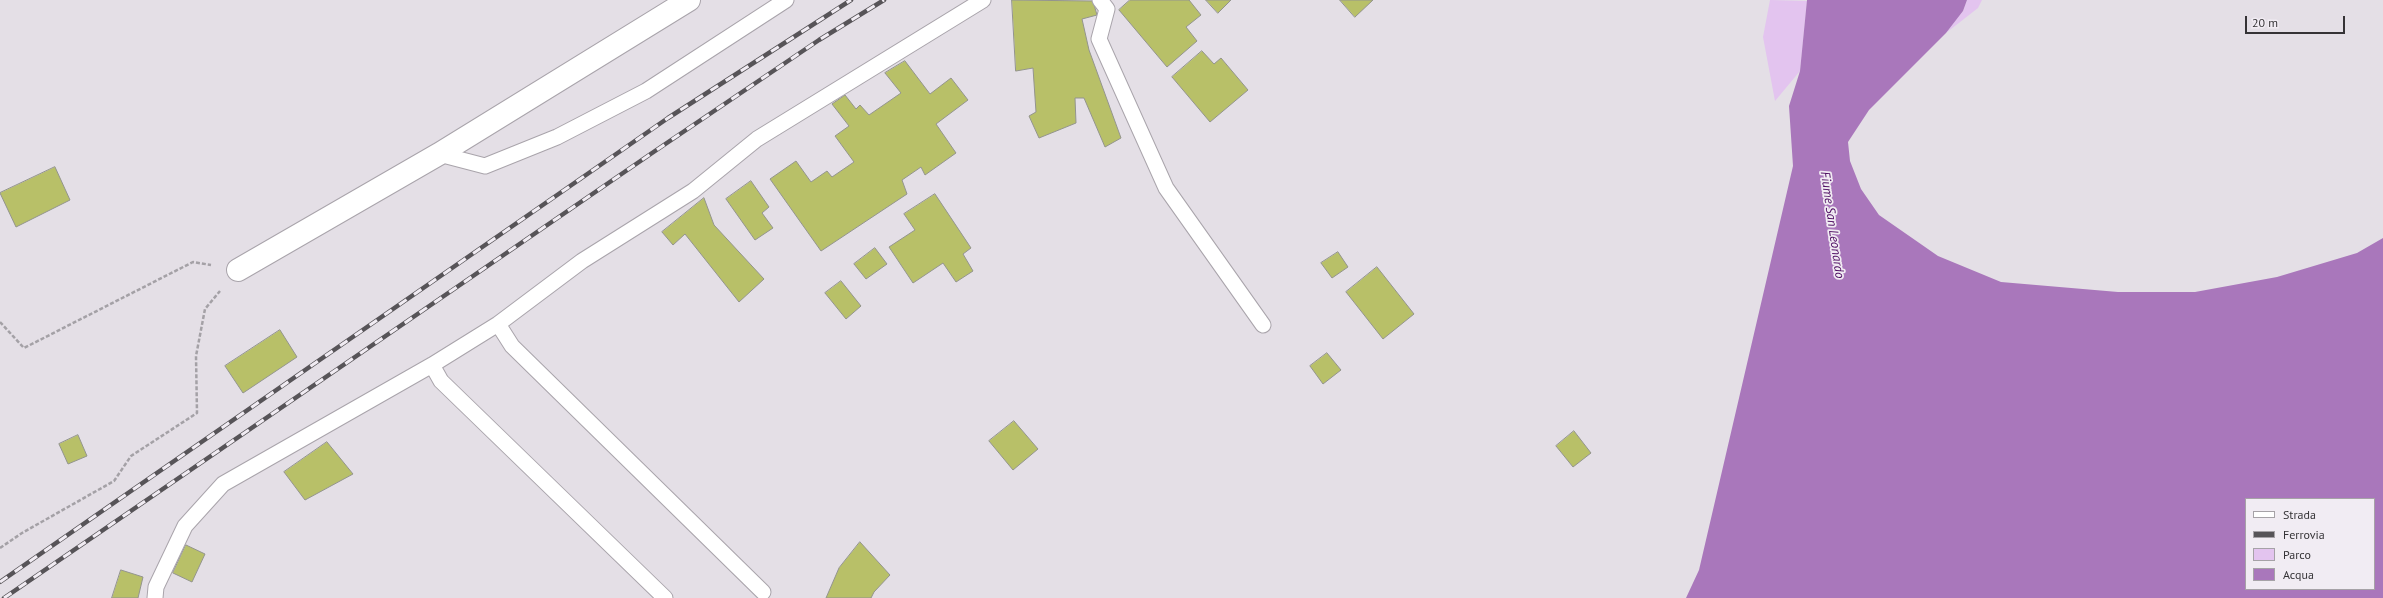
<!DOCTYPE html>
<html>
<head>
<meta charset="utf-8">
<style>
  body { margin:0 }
  #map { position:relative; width:2383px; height:598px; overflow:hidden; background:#e4dfe6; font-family:"PT Sans",sans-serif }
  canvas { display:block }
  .legend { position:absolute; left:2245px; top:498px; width:130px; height:92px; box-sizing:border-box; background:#f1ecf3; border:1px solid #a6a2a7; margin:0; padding:5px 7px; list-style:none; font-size:12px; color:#353336 }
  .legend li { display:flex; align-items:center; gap:8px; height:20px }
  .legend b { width:20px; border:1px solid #a6a2a7 }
  .scale { position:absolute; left:2245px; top:16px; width:100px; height:18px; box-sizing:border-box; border:2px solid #353336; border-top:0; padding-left:5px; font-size:12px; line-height:14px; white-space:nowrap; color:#353336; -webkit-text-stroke:3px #f1ecf3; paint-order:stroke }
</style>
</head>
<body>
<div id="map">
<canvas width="2383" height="598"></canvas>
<ul class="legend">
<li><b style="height:5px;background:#fff"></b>Strada</li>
<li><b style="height:5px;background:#575458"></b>Ferrovia</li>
<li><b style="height:11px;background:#e3c4ef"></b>Parco</li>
<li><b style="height:11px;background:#a977bb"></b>Acqua</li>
</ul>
<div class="scale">20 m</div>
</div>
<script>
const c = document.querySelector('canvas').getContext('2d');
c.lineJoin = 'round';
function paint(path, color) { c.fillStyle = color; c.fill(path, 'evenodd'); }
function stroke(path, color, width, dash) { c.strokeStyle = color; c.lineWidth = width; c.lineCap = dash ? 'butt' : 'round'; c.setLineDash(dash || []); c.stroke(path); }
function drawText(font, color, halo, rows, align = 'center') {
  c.font = font + ' "PT Sans",sans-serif'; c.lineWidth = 3.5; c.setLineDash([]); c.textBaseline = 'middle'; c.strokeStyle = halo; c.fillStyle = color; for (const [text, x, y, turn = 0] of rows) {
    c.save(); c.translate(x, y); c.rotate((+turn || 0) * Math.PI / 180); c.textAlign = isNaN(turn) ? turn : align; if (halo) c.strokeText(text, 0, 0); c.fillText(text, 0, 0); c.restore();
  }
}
paint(new Path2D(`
  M1770,0l37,1 -7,70 -25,30 -12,-64z
  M1967,0h15l-4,8 -32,25 17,-22z`), '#e3c4ef');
paint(new Path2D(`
  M1807,0h160l-4,11 -17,22 -77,77 -21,32 2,19 11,28 18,26 59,41 63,26 117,10h77l82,-15 80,-24 26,-15v360h-697l13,-28 94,-404 -4,-60 11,-35zM2246,499h128v90h-128z`), '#a977bb');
const building = new Path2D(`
  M1012,0l81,1 4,14 -15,4 7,31 32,88 -16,9 -21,-49h-9l1,25 -37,15 -10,-22 7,-4 -3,-44 -17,3z
  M1130,0h59l12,15 -15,12 11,14 -30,26 -48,-57z
  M1206,0h25l-13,13z
  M1340,0h33l-18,17z
  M1202,51l12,13 7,-6 27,32 -38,32 -38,-45z
  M905,61l25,33 21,-16 17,22 -32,24 20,29 -31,22 -4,-8 -19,13 5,14 -86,57 -51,-72 26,-18 15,21 16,-11 5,6 22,-15 -19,-26 14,-10 -17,-22 13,-9 11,14 4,-4 9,10 32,-22 -16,-20z
  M55,167l15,33 -54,27 -16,-34z
  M751,181l18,26 -7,6 11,15 -18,12 -29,-41z
  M935,194l36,54 -8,6 10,17 -17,11 -13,-19 -30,20 -24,-36 26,-17 -11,-16z
  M704,198l10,27 50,54 -25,23 -54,-68 -12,11 -11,-13z
  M875,248l12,16 -21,15 -12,-15z
  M1338,252l10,15 -16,11 -11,-15z
  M1377,267l37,47 -31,25 -37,-47z
  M841,281l20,25 -15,13 -21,-26z
  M280,330l17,27 -54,36 -18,-27z
  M1327,353l14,17 -18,14 -13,-18z
  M1014,421l24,28 -25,21 -24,-29z
  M1574,431l17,22 -18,14 -17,-21z
  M78,435l9,21 -19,8 -9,-20z
  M327,442l26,32 -48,26 -21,-28z
  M860,542l30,33 -16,17 -3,6h-45l13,-30z
  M186,545l19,9 -13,28 -19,-9z
  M121,570l22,7 -5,21h-26z`);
paint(building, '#b8c068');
stroke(building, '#93948d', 1);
const lane = new Path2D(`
  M1100,0l7,9 -8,30 67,149 97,137
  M439,154l46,12 72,-29 89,-46 140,-91
  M498,324l14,22 251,246
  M432,365l9,16 224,217
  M155,598l1,-11 29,-61 38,-42 209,-119 66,-41 84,-63 111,-70 64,-52 226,-139`);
const street = new Path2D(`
  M238,270l201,-116 250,-154`);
stroke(lane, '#a9a4ab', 17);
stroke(street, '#a9a4ab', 24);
stroke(new Path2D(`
  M0,322l24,26 169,-86 18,3
  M0,548l22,-15 92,-52 17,-25 66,-43 -1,-57 9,-47 15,-18`), '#a4a1a6', 2.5, [4, 2]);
stroke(lane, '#fff', 15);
stroke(street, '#fff', 22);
const rail = new Path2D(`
  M0,582l668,-464 183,-118
  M4,598l651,-447 164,-111 65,-40`);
stroke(rail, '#575458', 4.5);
stroke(rail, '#f1ecf3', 3, [9]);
drawText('italic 13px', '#4e0d62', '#f1ecf3', [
  ["Fiume San Leonardo",1832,225,82]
]);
</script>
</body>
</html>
